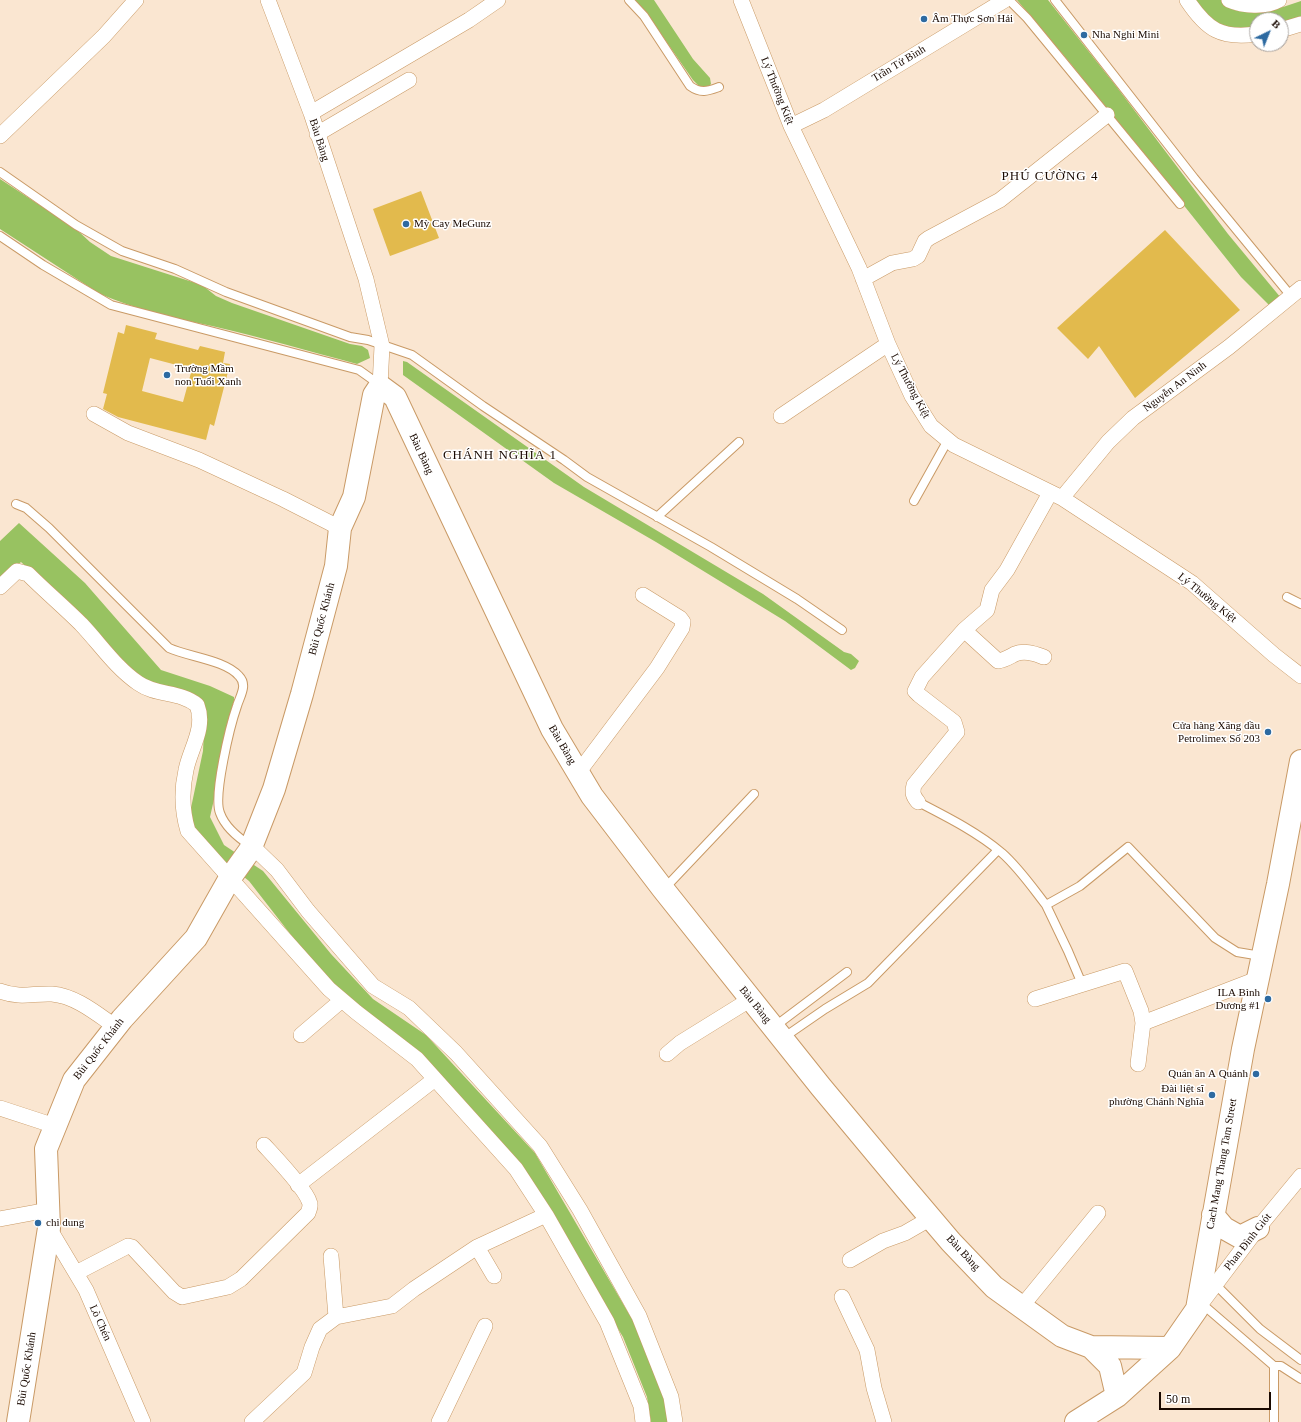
<!DOCTYPE html>
<html>
<head>
<meta charset="utf-8">
<style>
  body { margin:0 }
  #map { position:relative; width:1301px; height:1422px; overflow:hidden; background:#fae6d1; font-family:"Times New Roman",serif }
  canvas { display:block }
  .north { position:absolute; left:1249px; top:12px; width:40px; height:40px; box-sizing:border-box; background:#fff; border:1px solid #a39d99; border-radius:50%; rotate:43deg; font-size:11px; font-weight:700; line-height:16px; text-align:center; color:#190900 }
  .north::after { content:''; display:block; margin:auto; width:14px; height:18px; background:#2d6aa1; clip-path:polygon(50% 0,100% 100%,50% 72%,0 100%) }
  .scale { position:absolute; left:1159px; top:1392px; width:112px; height:18px; box-sizing:border-box; border:2px solid #190900; border-top:0; padding-left:5px; font-size:12px; line-height:14px; white-space:nowrap; color:#190900; -webkit-text-stroke:3px #fff; paint-order:stroke }
</style>
</head>
<body>
<div id="map">
<canvas width="1301" height="1422"></canvas>
<div class="north">B</div>
<div class="scale">50 m</div>
</div>
<script>
const c = document.querySelector('canvas').getContext('2d');
c.lineJoin = 'round';
function paint(path, color) { c.fillStyle = color; c.fill(path, 'evenodd'); }
function stroke(path, color, width, dash) { c.strokeStyle = color; c.lineWidth = width; c.lineCap = dash ? 'butt' : 'round'; c.setLineDash(dash || []); c.stroke(path); }
function drawText(font, color, halo, rows, align = 'center') {
  c.font = font + ' "Times New Roman",serif'; c.lineWidth = 3; c.setLineDash([]); c.textBaseline = 'middle'; c.strokeStyle = halo; c.fillStyle = color; for (const [text, x, y, turn = 0] of rows) {
    c.save(); c.translate(x, y); c.rotate((+turn || 0) * Math.PI / 180); c.textAlign = isNaN(turn) ? turn : align; if (halo) c.strokeText(text, 0, 0); c.fillText(text, 0, 0); c.restore();
  }
}
paint(new Path2D(`
  M633,0h21l39,59 17,19 1,6 -4,4 -8,-2 -6,-6 -39,-56z
  M1017,0h31l68,86 112,148 53,64 -12,7 -28,-28 -170,-213z
  M1196,0h25l13,10 19,3 30,-6 18,-6v17l-20,5v-3h-24v8c-8,2 -31,2 -38,-2 -8,-5 -18,-17 -23,-26z
  M0,179l76,50 14,13 21,14 91,29 14,11 16,7 118,41 12,2 6,4 2,8 -13,6c-48,-13 -97,-27 -145,-38 -38,-8 -77,-17 -112,-32l-100,-65z
  M403,361l4,1 177,125 179,107 81,58 7,2 8,7 -4,7 -4,2 -66,-49 -129,-79 -102,-59 -151,-108z
  M19,523l66,60 76,87 49,16 24,11v14l-24,106 14,28 39,26 68,83 42,45 53,36 109,118 97,166 39,87v16h-20l-4,-25 -24,-60 -108,-178 -182,-170 -84,-108 -47,-37 -14,-22 15,-71 1,-21 -4,-27 -48,-19 -24,-16 -58,-60 -49,-46 -21,19v-40z`), '#98c261');
paint(new Path2D(`
  M421,191l18,47 -49,18 -17,-47z
  M1165,230l75,80 -105,88 -36,-52 -11,13 -31,-31z
  M126,325l31,8 -2,6 43,11 2,-4 25,6 -2,11 7,1 -16,62 -4,-2 -4,16 -88,-23 -15,-8 4,-15 -4,-1 15,-61 6,2zM150,358l42,11 -9,33 -41,-11z`), '#e2ba4d');
const lane = new Path2D(`
  M629,0l15,16 46,70c11,8 18,5 29,1
  M1009,0l18,18 153,186
  M1055,0l139,178 97,118
  M0,172l76,53 46,26 53,18 51,23 124,45 18,3 44,15 71,51 81,54 23,17 124,70 86,52 45,31
  M0,236l43,29 68,40 248,65 21,15
  M914,501l34,-61
  M16,504l10,4 23,20 120,120c20,9 56,12 70,28 9,9 1,20 -2,30 -7,20 -24,90 -17,107 5,14 20,26 31,33
  M657,517l82,-75
  M1287,597l14,7
  M918,802c29,15 59,30 84,51 17,15 30,34 44,52l34,-19 48,-39 87,91 22,14 24,4
  M664,889l90,-95
  M1046,905l22,46 14,33
  M774,1027l73,-55
  M783,1038l42,-29 43,-26 130,-133
  M1215,1284l45,45 41,31
  M1201,1303l73,63h7l20,13
  M1274,1422v-56`);
const street = new Path2D(`
  M268,0l43,113 55,166 16,67 -2,40
  M741,0l50,126 68,142 29,76 24,52 19,30 23,19 108,53 130,85 82,72 27,21
  M1187,0c20,30 34,39 70,34
  M1229,0c14,6 36,8 50,0
  M1281,30l20,-6
  M311,113l158,-93 29,-20
  M791,126l33,-16 181,-110
  M317,134l92,-54
  M0,136l104,-100 32,-36
  M863,279l29,-16 21,-4 5,-3 7,-15 4,-3 71,-38 107,-85
  M94,414l34,19 71,27 84,39 57,29
  M781,416l107,-72
  M1062,498l46,-56 25,-24 96,-71 72,-59
  M0,587l17,-16 11,3c17,17 36,33 53,50 19,20 34,43 57,59 18,13 42,8 59,22 9,23 -7,44 -11,65 -5,22 -4,41 2,61l141,158 27,23 61,47 99,110 30,46 61,107 34,84 2,16
  M964,630l34,31c7,-1 11,-4 17,-7 10,-4 20,0 29,3
  M578,773l79,-105 25,-40 1,-6 -3,-4 -37,-23
  M918,802c-5,-6 -6,-9 -4,-17l43,-53 -3,-10 -35,-27 -4,-4 7,-14 42,-47 23,-20 5,-20 15,-20 43,-77
  M252,846l25,24 31,41 65,75 36,22 47,45 84,93 40,64 59,106 32,81 4,25
  M0,991c22,8 32,2 52,3 24,2 45,20 64,33
  M1035,999l90,-28 16,40 2,12 -5,41
  M1143,1023l114,-44
  M301,1035l41,-35
  M667,1054l13,-11 71,-44
  M0,1108l55,18
  M298,1185l137,-106
  M0,1219l48,-9
  M49,1228l37,62 57,132
  M477,1247l69,-32
  M850,1260l33,-19 22,-8 26,-15
  M76,1273l52,-27 4,1 42,45 8,5 46,-10 13,-8 67,-66c2,-5 3,-8 1,-12 -5,-14 -34,-44 -45,-56
  M842,1297l25,53 7,38 10,34
  M1200,1305l58,-77 43,-52
  M1022,1306l76,-93
  M336,1317l56,-11 22,-17 63,-42 17,29
  M252,1422l52,-49 8,-26 8,-18 16,-12 -5,-61
  M439,1422l46,-96`);
const secondary = new Path2D(`
  M1213,1215l11,13 16,9 18,-9
  M1091,1347l19,19 7,30
  M18,1422l31,-194 -3,-79 28,-69 48,-61 74,-81 34,-60 20,-28 24,-61 28,-95 34,-128 4,-38 14,-31 20,-102 6,-9 15,11 157,332 40,67 71,93 158,198 85,102 45,53 43,45 68,49 29,11 79,1
  M1076,1422l41,-26 53,-48 27,-39 46,-260 35,-165 23,-123`);
stroke(lane, '#c99a66', 10);
stroke(street, '#c99a66', 16);
stroke(secondary, '#c99a66', 24);
stroke(lane, '#fff', 8);
stroke(street, '#fff', 15);
stroke(secondary, '#fff', 22);
for (const [x, y, r, color] of [
  [924,19,4,"#2d6aa1"],
  [1084,35,4,"#2d6aa1"],
  [406,224,4,"#2d6aa1"],
  [167,375,4,"#2d6aa1"],
  [1268,732,4,"#2d6aa1"],
  [1268,999,4,"#2d6aa1"],
  [1256,1074,4,"#2d6aa1"],
  [1212,1095,4,"#2d6aa1"],
  [38,1223,4,"#2d6aa1"]
]) { const dot = new Path2D(); dot.arc(x, y, r, 0, 2 * Math.PI); c.fillStyle = color; c.fill(dot); stroke(dot, '#fff', 1.5); }
drawText('11px', '#190900', '#fff', [
  ["Âm Thực Sơn Hải",932,19],
  ["Nha Nghi Mini",1092,35],
  ["Mỳ Cay MeGunz",414,224],
  ["Trường Mầm",175,369],
  ["non Tuổi Xanh",175,382],
  ["Cửa hàng Xăng dầu",1260,726,"right"],
  ["Petrolimex Số 203",1260,739,"right"],
  ["ILA Bình",1260,993,"right"],
  ["Dương #1",1260,1006,"right"],
  ["Quán ăn A Quánh",1248,1074,"right"],
  ["Đài liệt sĩ",1204,1089,"right"],
  ["phường Chánh Nghĩa",1204,1102,"right"],
  ["chi dung",46,1223]
], 'left');
drawText('11px', '#190900', '#fff', [
  ["Trần Tử Bình",899,64,-31],
  ["Lý Thường Kiệt",777,91,68],
  ["Bàu Bàng",319,140,72],
  ["Lý Thường Kiệt",910,386,62],
  ["Nguyễn An Ninh",1175,387,-37],
  ["Bàu Bàng",421,454,65],
  ["Lý Thường Kiệt",1207,598,39],
  ["Bùi Quốc Khánh",322,619,-75],
  ["Bàu Bàng",562,745,60],
  ["Bàu Bàng",755,1005,51],
  ["Bùi Quốc Khánh",99,1049,-52],
  ["Cach Mang Thang Tam Street",1222,1164,-80],
  ["Phan Đình Giót",1248,1242,-52],
  ["Bàu Bàng",963,1253,47],
  ["Lò Chén",100,1323,66],
  ["Bùi Quốc Khánh",27,1369,-81]
]);
c.letterSpacing = '1px';
drawText('13px', '#190900', '#fff', [
  ["PHÚ CƯỜNG 4",1050,177],
  ["CHÁNH NGHĨA 1",500,456]
]);
c.letterSpacing = '0px';
</script>
</body>
</html>
